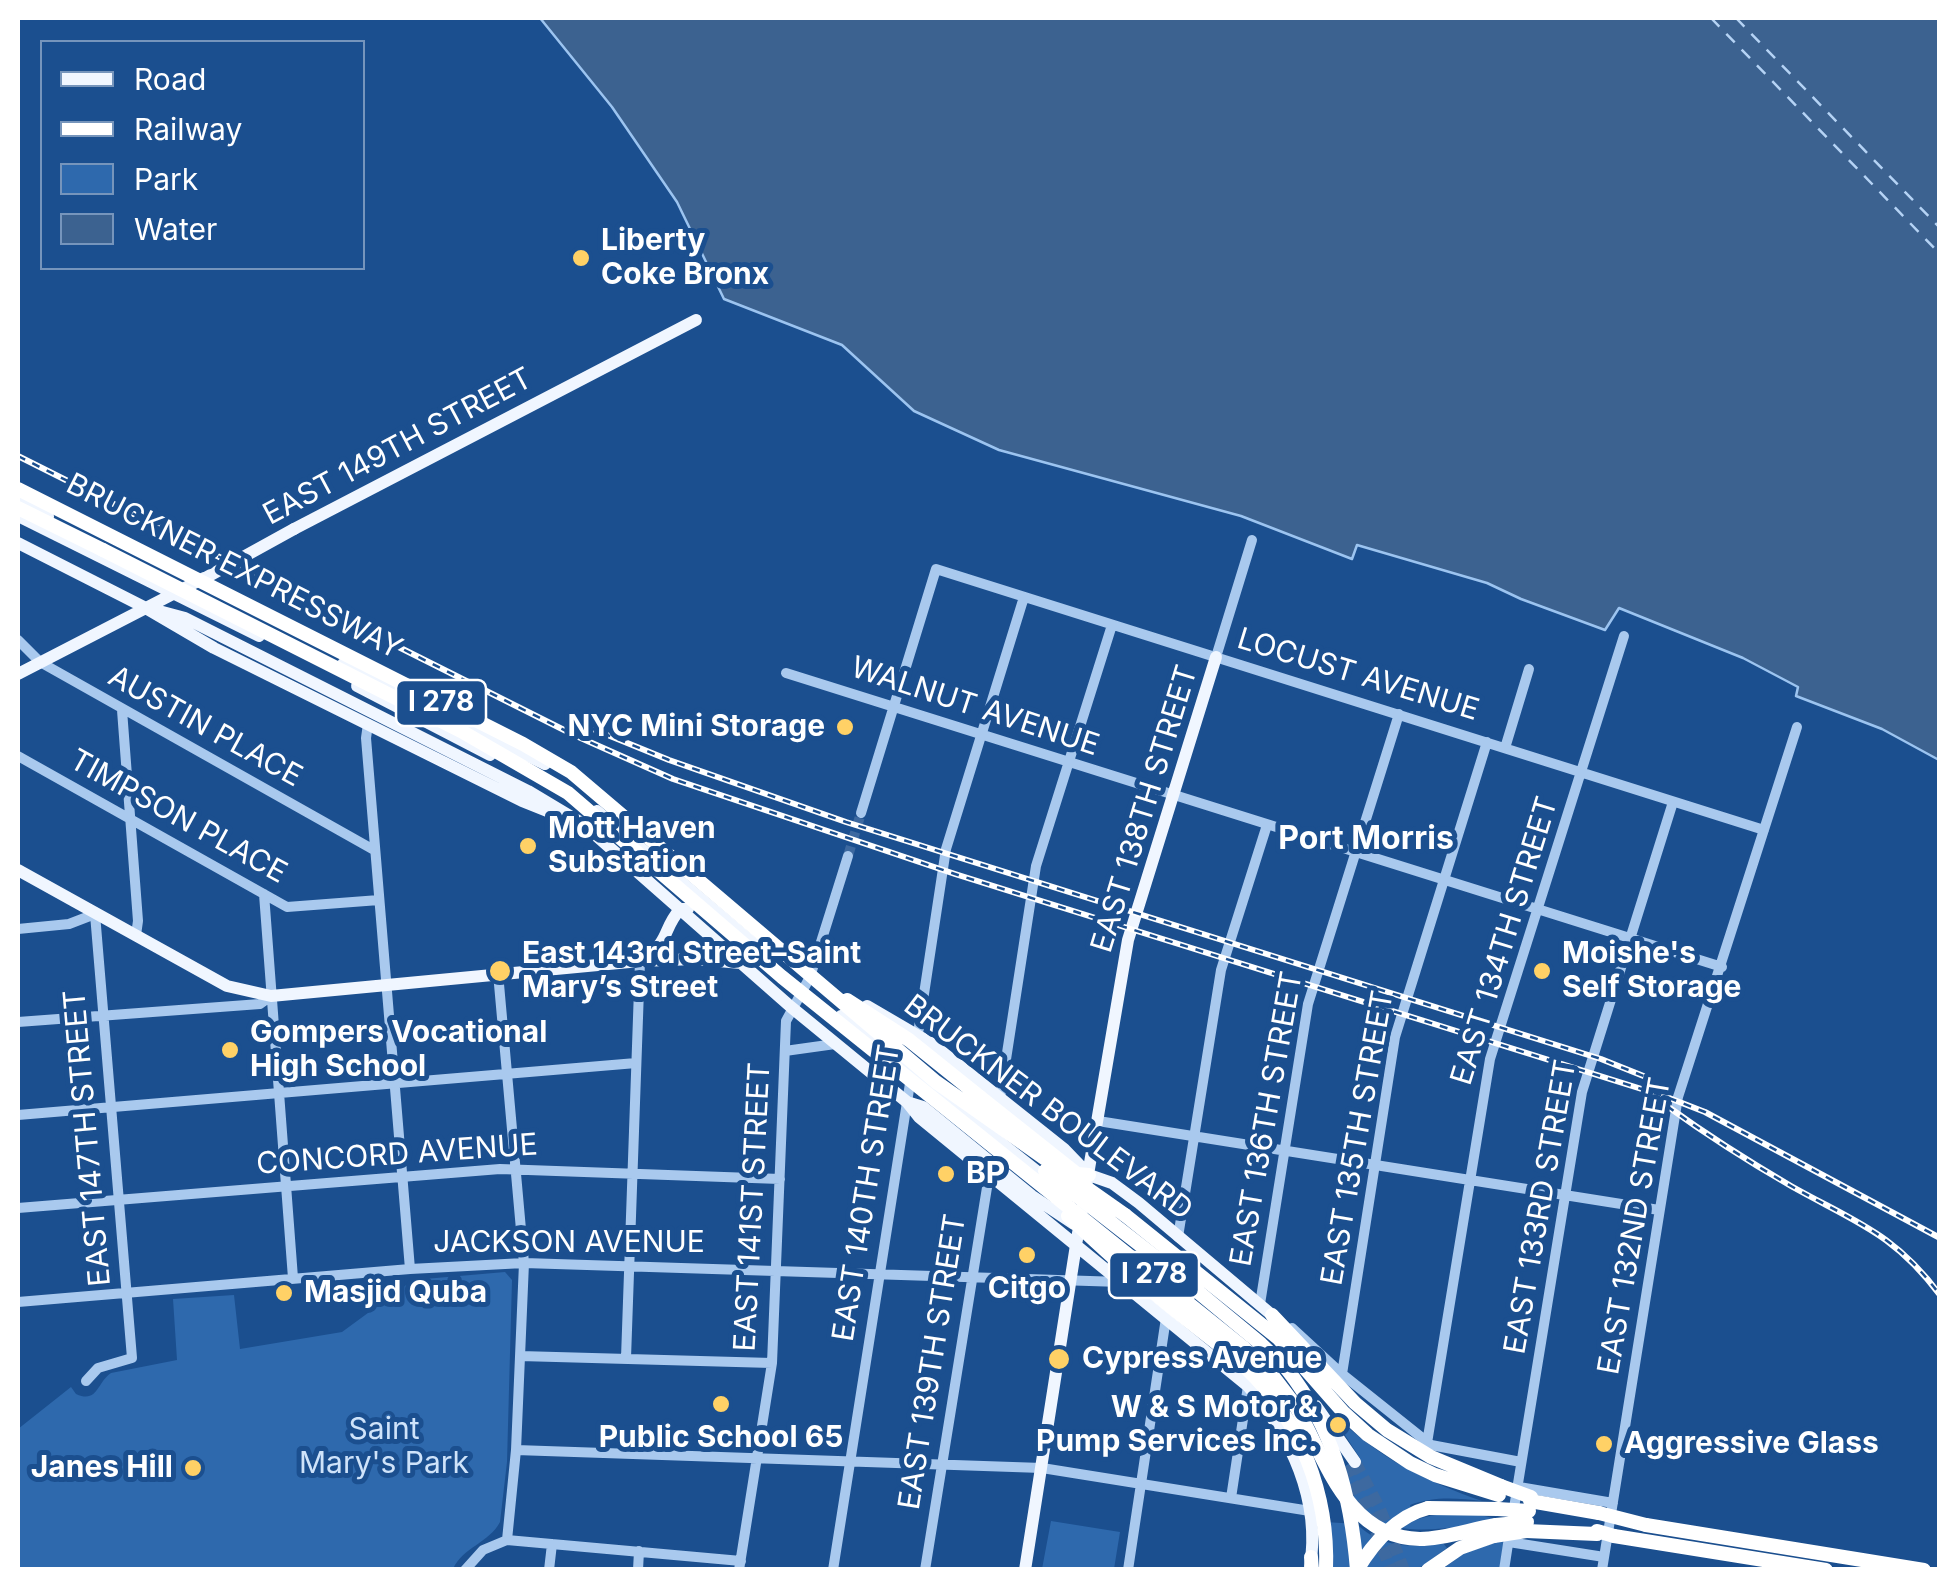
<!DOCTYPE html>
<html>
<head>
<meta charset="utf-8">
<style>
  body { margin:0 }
  #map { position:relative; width:1957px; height:1587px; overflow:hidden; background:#1b4f8f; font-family:Inter,sans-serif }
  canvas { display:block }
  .frame { position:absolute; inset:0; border:20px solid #fff; pointer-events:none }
  .legend { position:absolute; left:40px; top:40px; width:325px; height:230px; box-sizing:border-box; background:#1b4f8f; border:2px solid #7695bc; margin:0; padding:12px 18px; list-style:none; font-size:30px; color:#fff }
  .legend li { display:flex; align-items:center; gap:20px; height:50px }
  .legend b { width:50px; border:2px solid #7695bc }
</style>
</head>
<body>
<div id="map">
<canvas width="1957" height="1587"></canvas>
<div class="frame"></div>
<ul class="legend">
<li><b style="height:12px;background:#f0f6ff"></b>Road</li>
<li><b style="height:12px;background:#fff"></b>Railway</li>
<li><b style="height:28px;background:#2e69ad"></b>Park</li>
<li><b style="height:28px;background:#3c6290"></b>Water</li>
</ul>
</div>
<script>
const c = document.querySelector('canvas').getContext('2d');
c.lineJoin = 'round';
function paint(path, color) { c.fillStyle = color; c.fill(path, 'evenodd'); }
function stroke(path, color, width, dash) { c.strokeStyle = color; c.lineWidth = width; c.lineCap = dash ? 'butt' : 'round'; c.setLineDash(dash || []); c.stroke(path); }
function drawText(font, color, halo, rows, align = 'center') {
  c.font = font + ' Inter,sans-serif'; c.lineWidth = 10; c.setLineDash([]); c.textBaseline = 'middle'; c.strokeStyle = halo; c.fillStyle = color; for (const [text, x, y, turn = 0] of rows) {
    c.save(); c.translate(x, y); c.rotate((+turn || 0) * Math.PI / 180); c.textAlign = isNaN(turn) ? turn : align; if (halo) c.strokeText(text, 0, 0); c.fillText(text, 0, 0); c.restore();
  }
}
paint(new Path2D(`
  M505,1272l7,8 -5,182 -7,60c-11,21 -37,25 -47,47h-435v-140l53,-42 5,7c22,10 21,-12 35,-21l66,-13 -4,-61 61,-4 6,54 102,-17 71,-52z
  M1338,1418c42,41 90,64 144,83 -25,-3 -48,-5 -72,4l6,15c26,-9 61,-9 84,1 -42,4 -103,22 -138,-11 -11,-10 -20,-26 -29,-38l27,-14 -25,-38z
  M1051,1521l69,11 -6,37h-72z
  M1325,1522l32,2c22,23 57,25 86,19l4,5 -29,21 -98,1z
  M1504,1540l-4,29 -59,1 25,-18z`), '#2e69ad');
const water = new Path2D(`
  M540,18h1399v742l-57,-31 -86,-33 2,-9 -55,-29 -124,-50 -14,22 -84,-31 -34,-16 -130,-38 -5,14 -111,-43 -242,-66 -85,-39 -72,-66 -118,-46 -47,-97 -65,-95z`);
paint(water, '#3c6290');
stroke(water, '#9cc4f0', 2.5);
stroke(new Path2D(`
  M1711,18l229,236
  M1736,18l204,210`), '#b5d3f5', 2.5, [12, 10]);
stroke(new Path2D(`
  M848,856l13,-43`), '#3d69a0', 10, [10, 5]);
stroke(new Path2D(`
  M1355,1462l25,47 24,61
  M1344,1467l24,44 23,59`), '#3d69a0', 12, [12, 6]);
stroke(new Path2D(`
  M18,640l22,22 334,188
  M1216,657l36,-117
  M786,673l936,294
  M122,710l16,211 -2,14
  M368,724l-2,14 44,531
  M1505,748l24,-79
  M18,756l269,151 92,-7
  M861,813l75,-244 828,261
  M264,894l29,384
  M18,929l51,-5 26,-10 37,444 -34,10 -12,13
  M18,1022l242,-18 11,-8
  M917,1040l29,-191 78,-252
  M785,1051l50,-7
  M1000,1098l36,-232 76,-241
  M18,1115l618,-52
  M1098,1121l561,89
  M18,1208l482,-39 280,10
  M1178,1237l43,-267 46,-145
  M18,1302l392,-33 114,-6 597,19
  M1260,1304l48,-300 91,-290
  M1292,1328l50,46 89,71 90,17
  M520,1356l252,7
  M626,1358l14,-397
  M1342,1374l53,-337 92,-295
  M1427,1443l63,-384 134,-423
  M516,1450l526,18 268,43
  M1519,1487l94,16
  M1231,1498l17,-112
  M1513,1514l69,-422 91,-290
  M507,1540l234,21
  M1509,1542l95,15
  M465,1570l18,-20 24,-10 9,-90 8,-187 -26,-290
  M549,1570l3,-26
  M638,1570l1,-19
  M739,1570l33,-207 14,-342 24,-44 38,-121
  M833,1570l78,-493
  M925,1570l65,-401
  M1128,1570l38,-252
  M1504,1570l6,-39
  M1602,1570l76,-473 119,-370`), '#a9c9ee', 10);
stroke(new Path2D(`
  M18,500l30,16
  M18,516l241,120
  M294,529l402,-209
  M18,543l126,64 70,41 308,153 35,14
  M144,607l41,11 343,173 55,33 208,183 116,95 12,15 329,269c43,50 73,114 62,181
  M343,664l202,100
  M18,674l186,-96
  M357,686l133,69
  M597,811l160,135
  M18,870l209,116 44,10 369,-35 55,-2 46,4
  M642,960c30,-21 19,-28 38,-51h8
  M867,1006l65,38 132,105 25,26 23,8 27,20 133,112
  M841,1016l208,165
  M910,1103l13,4 109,89 42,28
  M1316,1406l39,56
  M1025,1570l51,-325 52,-305 88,-283`), '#f0f6ff', 12);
stroke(new Path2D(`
  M18,508l85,42
  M980,1097l97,77 12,1
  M1125,1215l153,123 66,75 24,22 42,28 25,12 64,20
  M1162,1262l99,82 25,24
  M1272,1315l83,88 32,27 44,27 70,29
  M1295,1405c30,52 51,133 125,134 25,0 51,-10 76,-14
  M1530,1501l69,12
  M1428,1508l70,1
  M1646,1525l278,45
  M1526,1531l71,3
  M1614,1536l212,34
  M1311,1557l1,13
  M1428,1570l32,-22 34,-12`), '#fff', 14);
const rail = new Path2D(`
  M18,456l556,279 99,44 282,95 709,222 41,16 235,126
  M588,727l81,33 177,62 755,237 50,20
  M1667,1106c40,29 81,55 124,80 64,36 103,47 149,109`);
stroke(rail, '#fff', 6);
stroke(rail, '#1b4f8f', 2.5, [8]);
stroke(new Path2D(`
  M207,577l87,-48`), '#f0f6ff', 12);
stroke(new Path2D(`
  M18,489l505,255 48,28 365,310 189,133
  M103,550l358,181 107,62 214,184 462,371 28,27 23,30
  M847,1000l62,40 71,57
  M1045,1171l117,91
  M1068,1216c31,29 61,57 93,83 27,23 58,44 84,68 55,52 84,128 81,203
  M1286,1368c47,59 65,127 71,202
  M1501,1486l30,11
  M1498,1509l31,2
  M1599,1513l47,12
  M1496,1525l31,-3
  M1597,1531l17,5
  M1494,1536l32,-5
  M1357,1570c16,-27 40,-54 71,-62`), '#fff', 14);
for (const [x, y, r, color] of [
  [581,258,10,"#ffd166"],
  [845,727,10,"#ffd166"],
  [528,846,10,"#ffd166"],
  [500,971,12,"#ffd166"],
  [1542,971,10,"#ffd166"],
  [230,1050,10,"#ffd166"],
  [946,1174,10,"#ffd166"],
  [1027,1255,10,"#ffd166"],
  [284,1293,10,"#ffd166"],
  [1059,1359,12,"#ffd166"],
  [721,1404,10,"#ffd166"],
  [1338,1425,10,"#ffd166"],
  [1604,1444,10,"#ffd166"],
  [193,1468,10,"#ffd166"]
]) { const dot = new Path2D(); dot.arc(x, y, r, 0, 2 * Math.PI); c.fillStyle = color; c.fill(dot); stroke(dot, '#1b4f8f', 4); }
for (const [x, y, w] of [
  [441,703,90],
  [1154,1275,90]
]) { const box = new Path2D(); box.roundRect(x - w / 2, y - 23, w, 46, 8); c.fillStyle = '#1b4f8f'; c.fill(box); stroke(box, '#fff', 2.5); }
drawText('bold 28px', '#fff', null, [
  ["I 278",441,703],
  ["I 278",1154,1275]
]);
drawText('bold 30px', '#fff', '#1b4f8f', [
  ["Liberty",601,241],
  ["Coke Bronx",601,275],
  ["NYC Mini Storage",825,727,"right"],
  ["Mott Haven",548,829],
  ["Substation",548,863],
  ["East 143rd Street–Saint",522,954],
  ["Mary’s Street",522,988],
  ["Moishe's",1562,954],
  ["Self Storage",1562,988],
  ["Gompers Vocational",250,1033],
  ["High School",250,1067],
  ["BP",966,1174],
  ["Citgo",1027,1289,"center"],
  ["Masjid Quba",304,1293],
  ["Cypress Avenue",1082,1359],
  ["W & S Motor &",1318,1408,"right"],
  ["Pump Services Inc.",1318,1442,"right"],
  ["Public School 65",721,1438,"center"],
  ["Aggressive Glass",1624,1444],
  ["Janes Hill",173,1468,"right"]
], 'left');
drawText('30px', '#fff', '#1b4f8f', [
  ["EAST 149TH STREET",398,447,-28],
  ["BRUCKNER EXPRESSWAY",234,567,27],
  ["LOCUST AVENUE",1358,675,17],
  ["WALNUT AVENUE",975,707,18],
  ["AUSTIN PLACE",205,727,29],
  ["EAST 138TH STREET",1145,809,-73],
  ["TIMPSON PLACE",178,817,29],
  ["EAST 134TH STREET",1505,941,-73],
  ["BRUCKNER BOULEVARD",1048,1108,37],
  ["EAST 136TH STREET",1267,1119,-80],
  ["EAST 147TH STREET",88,1138,-95],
  ["EAST 135TH STREET",1358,1138,-80],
  ["CONCORD AVENUE",397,1155,-4],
  ["EAST 140TH STREET",867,1193,-81],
  ["EAST 141ST STREET",753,1207,-87],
  ["EAST 133RD STREET",1541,1207,-80],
  ["EAST 132ND STREET",1635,1226,-80],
  ["JACKSON AVENUE",569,1243],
  ["EAST 139TH STREET",933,1362,-81]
]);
drawText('30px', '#cfe3fa', '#1b4f8f', [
  ["Saint",384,1430],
  ["Mary's Park",384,1464]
]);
drawText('bold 32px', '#fff', '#1b4f8f', [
  ["Port Morris",1366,839]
]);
</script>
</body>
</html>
